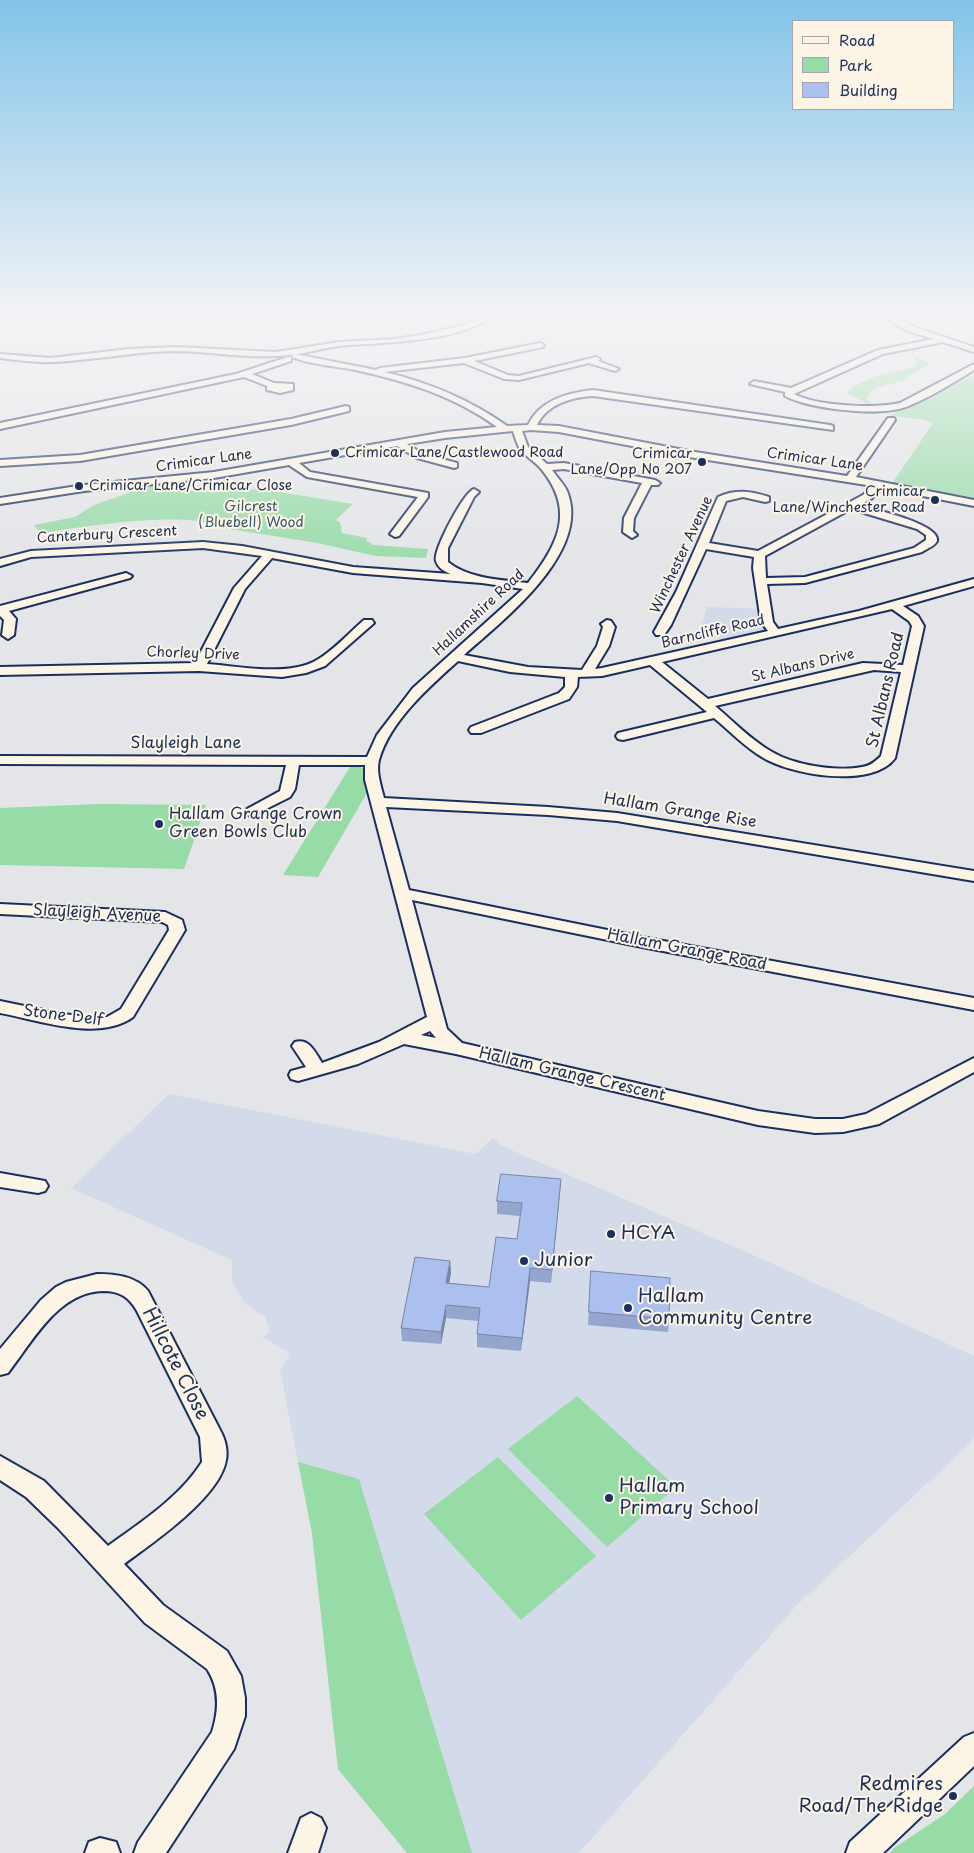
<!DOCTYPE html>
<html>
<head>
<meta charset="utf-8">
<style>
  body { margin:0 }
  #map { position:relative; width:974px; height:1853px; overflow:hidden; background:#e4e5e8; font-family:"Playpen Sans",sans-serif }
  canvas { display:block }
  .legend { position:absolute; left:792px; top:20px; width:162px; height:90px; box-sizing:border-box; background:#fcf5e5; border:1px solid #a2a6af; margin:0; padding:6px 9px; list-style:none; font-size:15px; color:#1b2f5e }
  .legend li { display:flex; align-items:center; gap:10px; height:25px }
  .legend b { width:25px; border:1px solid #a2a6af }
</style>
</head>
<body>
<div id="map">
<canvas width="974" height="1853"></canvas>
<ul class="legend">
<li><b style="height:6px;background:#fcf5e5"></b>Road</li>
<li><b style="height:14px;background:#97dba7"></b>Park</li>
<li><b style="height:14px;background:#acc0ef"></b>Building</li>
</ul>
</div>
<script>
const c = document.querySelector('canvas').getContext('2d');
c.lineJoin = 'round';
function paint(path, color) { c.fillStyle = color; c.fill(path, 'evenodd'); }
function stroke(path, color, width, dash) { c.strokeStyle = color; c.lineWidth = width; c.lineCap = dash ? 'butt' : 'round'; c.setLineDash(dash || []); c.stroke(path); }
function drawText(font, color, halo, rows, align = 'center') {
  c.font = font + ' "Playpen Sans",sans-serif'; c.lineWidth = 4; c.setLineDash([]); c.textBaseline = 'middle'; c.strokeStyle = halo; c.fillStyle = color; for (const [text, x, y, turn = 0] of rows) {
    c.save(); c.translate(x, y); c.rotate((+turn || 0) * Math.PI / 180); c.textAlign = isNaN(turn) ? turn : align; if (halo) c.strokeText(text, 0, 0); c.fillText(text, 0, 0); c.restore();
  }
}
paint(new Path2D(`
  M707,607l58,2 10,24 -49,11 -24,-20z
  M169,1094l307,60 17,-16 9,8 258,112 214,98v82l-9,10 -169,158 -217,247h-172l-69,-84 -26,-236 -32,-163 10,-16 -27,-17 7,-6 -5,-14 -21,-15 -12,-21v-21l-161,-72z`), '#d3daea');
paint(new Path2D(`
  M919,348h2l-8,6 18,10 -20,10 -6,6 -26,7 -9,5 -3,8 8,8 -28,-15c8,-13 51,-23 66,-26l4,-4 -6,-11z
  M974,375v126l-83,-16 42,-62 -9,-3 -34,-5z
  M159,485l4,4 48,3 50,-3 92,15 -17,16 4,2 2,11 25,5 -1,3 8,4 54,4 -2,9 -50,-2 -59,-13 -93,-15c-38,-19 -140,-1 -184,5l-6,-8 41,-8 19,-12 43,-15v-4z
  M359,766l5,3 4,22 -50,86 -35,-2 67,-108z
  M98,804l108,1 -22,64 -184,-4v-57z
  M577,1396l99,91 -69,60 -99,-98z
  M498,1457l98,99 -75,64 -97,-106z
  M298,1462l61,17 113,374h-65l-69,-84 -26,-236z
  M974,1786v67h-84l4,-5 51,-34z`), '#97dba7');
const minor = new Path2D(`
  M487,313h9c-31,30 -116,29 -157,33 -21,3 -42,10 -64,10 -34,2 -68,-5 -102,-5 -40,1 -80,9 -120,11 -17,1 -36,-2 -53,-4v-4l51,4 78,-9 46,-2 101,5 63,-10 57,-3 30,-5 37,-9z
  M877,313h10l27,14 60,20v5l-31,-10 -60,12 -89,40c22,12 81,15 106,9l74,-39v6c-19,12 -47,29 -68,37 -27,10 -96,2 -121,-11v-4l-35,-8 4,-3 37,7 87,-38 56,-11 -26,-8z
  M540,343l4,2 -1,2 -69,14 34,14 11,1 77,-19 4,2 -2,2 21,8 -4,2 -26,-8 -70,17 -15,-1 -40,-16 -80,9c46,11 85,27 123,54l21,-1c12,-25 39,-32 65,-35l237,35 3,1v4l-240,-34c-21,1 -46,8 -56,29l22,1 130,25 158,25 41,-58h6l1,2 -39,57 118,23v6l-92,-18 -11,11 -12,6c13,4 82,19 78,36 -2,5 -11,8 -15,11l-117,31 -38,1 6,38 5,7 81,-18 115,-32v7l-71,20 15,10 6,10 -29,132c-22,31 -105,17 -133,-1 -17,-10 -32,-26 -48,-39l-91,22 -5,-1 -2,-3 2,-3 89,-21 -57,-47 -48,11 -24,1 -1,10 -8,12 -88,34h-10l-2,-3 2,-3 88,-34 6,-6v-10l-55,-5 -52,-11c-29,26 -68,60 -79,99 -3,12 2,26 5,38l164,9 69,6 357,58v10l-357,-60 -69,-6 -162,-8 23,83 238,48 327,60v12l-327,-62 -235,-48 35,129 15,14 296,68 57,8h28l23,-5 108,-56v14l-95,52 -36,8 -28,1 -57,-8 -302,-71 -52,-10 -46,20 -60,17 -7,-2 -2,-4 2,-4 15,-4 -14,-21 3,-4c14,-4 20,10 27,21l57,-21 48,-25 -62,-237v-15h-66l-4,24 -5,8 -38,19 -5,-1 -2,-3 2,-3 33,-18 6,-26 -286,-1v-8l367,1 10,-22 36,-47 110,-99 -41,-6 -129,-10 -81,-15 -27,31 -38,75c31,2 82,13 110,-4 17,-10 32,-27 47,-40h8l2,3 -49,43 -19,7 -24,4 -83,-6 -199,4v-8l195,-4 39,-75 28,-32 -59,-8 -172,9 -31,9v-7l31,-8 172,-9 39,4 111,21 98,7c-6,-2 -13,-6 -15,-13 -3,-11 28,-69 38,-72l5,3 -5,5 -26,51v14c21,17 54,18 80,21 29,-37 48,-71 14,-113 -6,-8 -16,-13 -22,-21 -3,-5 -5,-12 -7,-18l-68,7 -38,6 16,10 34,9v4l-3,1 -37,-10 -20,-12 -98,17 11,9 118,21v4l-29,39 -4,1 -5,-3 28,-37 -111,-20 -18,-12 -75,13 -130,13 -84,13v-6l84,-13 130,-13 231,-40 52,-5c-43,-31 -91,-46 -142,-57 -15,-3 -54,-7 -64,-14l4,-2 81,16 4,-2 85,-10zM531,430l28,2 130,25 184,29 -10,9 -105,56 -49,-8 17,-42 17,-4 22,5 4,-1v-4c-18,-6 -34,-8 -51,0l-42,95 -22,40 2,3h8l7,-10 35,-76 48,8 -1,11 8,54 7,9 -166,37 -7,1 14,-23 6,-19 -4,-6 -4,-1 -6,4 2,3 -6,19 -15,24 -54,-3 -64,-12c39,-35 128,-103 103,-164 -3,-7 -11,-15 -15,-21l12,-1 78,14 -18,35 -1,14 9,6 5,-3 -4,-4 1,-13 17,-33h7l2,-2 -5,-3 -91,-17 -17,1 -19,-17 -6,-16zM851,509l66,20 9,6v5l-12,8 -109,29 -39,1 -1,-22zM892,609l17,12 3,5 -9,39 -40,-2 -155,36 -46,-37zM874,670l27,2 -20,84c-6,6 -11,10 -19,11 -25,5 -69,-2 -90,-15 -21,-12 -39,-31 -57,-46zM430,1031l6,7 -15,-3z
  M288,357h3v4l-39,13 22,9 19,1v6l-13,3 -13,-3v-4l-23,-9 -244,52v-6l236,-49z
  M346,406l3,1v4l-58,14 -211,36 -80,5v-6l80,-5 211,-36z
  M126,573l6,3 -2,2 -121,33 7,8 -2,16 -6,4 -6,-4 2,-15 -4,-4v-10z
  M0,904l165,8 17,8 3,10 -52,87c-35,25 -94,3 -133,-4v-12l63,13 26,3h18l14,-8 48,-79 -1,-5 -6,-3 -162,-8z
  M0,1173l45,8 3,5 -3,5 -7,2 -38,-6z
  M97,1274c18,0 39,2 51,17l72,139c5,9 8,20 6,30 -6,37 -72,82 -102,104l39,41 64,46 14,25 4,22v18l-11,33 -68,104h-32l4,-11 74,-110c7,-22 8,-43 -5,-63l-62,-46 -87,-95 -32,-31 -26,-17v-24l44,25 64,65c33,-24 71,-48 94,-84l-2,-25 -63,-126c-8,-14 -17,-20 -34,-20 -45,1 -70,50 -95,82l-8,2v-26l41,-49 15,-13 10,-5z
  M974,1733v33l-91,87h-37l4,-11 114,-105z
  M311,1813l10,5 5,10 -8,25h-30l13,-35z
  M100,1838l16,4 4,11h-35l4,-11z`);
stroke(minor, '#1b2f5e', 4);
paint(minor, '#fcf5e5');
paint(new Path2D(`
  M560,1192l-9,91 -21,-2 -9,70 -44,-4v-13l1,-13 -32,-3 -5,26 -39,-3 -1,-13 49,-67 1,12 -2,10 40,4 28,-48 3,-23 -23,-2v-13z
  M591,1271l78,48 -1,13 -80,-7z`), '#94a5ce');
paint(new Path2D(`
  M561,1179l-1,13 -9,91 1,-13z
  M450,1261l1,12 -4,23 -1,-13z
  M530,1268v13l-9,70 1,-13z
  M446,1305v13l-5,26v-12z`), '#7886a7');
const building = new Path2D(`
  M501,1174l60,5 -9,91 -22,-2 -8,70 -45,-4 3,-26 -34,-3 -5,27 -40,-4 14,-71 35,4 -4,22 43,4 7,-50 21,2 5,-36 -25,-2z
  M591,1271l79,7 -1,41 -80,-7z`);
paint(building, '#acc0ef');
stroke(building, '#7886a7', 1);
const sky = c.createLinearGradient(0, 0, 0, 573);
sky.addColorStop(0, '#83c4e9');
sky.addColorStop(0.55, '#f3f3f5');
sky.addColorStop(1, '#f3f3f500');
c.fillStyle = sky;
c.fillRect(0, 0, 974, 573);
for (const [x, y, r, color] of [
  [335,453,5,"#1b2f5e"],
  [702,462,5,"#1b2f5e"],
  [79,486,5,"#1b2f5e"],
  [935,500,5,"#1b2f5e"],
  [159,824,5,"#1b2f5e"],
  [611,1234,5,"#1b2f5e"],
  [524,1261,5,"#1b2f5e"],
  [628,1308,5,"#1b2f5e"],
  [609,1498,5,"#1b2f5e"],
  [953,1796,5,"#1b2f5e"]
]) { const dot = new Path2D(); dot.arc(x, y, r, 0, 2 * Math.PI); c.fillStyle = color; c.fill(dot); stroke(dot, '#fcf5e5', 2); }
drawText('14px', '#1b2f5e', '#fcf5e5', [
  ["Crimicar Lane/Castlewood Road",345,453],
  ["Crimicar",692,454,"right"],
  ["Lane/Opp No 207",692,470,"right"],
  ["Crimicar Lane/Crimicar Close",89,486],
  ["Crimicar",925,492,"right"],
  ["Lane/Winchester Road",925,508,"right"]
], 'left');
drawText('14px', '#1b2f5e', '#fcf5e5', [
  ["Crimicar Lane",815,460,8],
  ["Crimicar Lane",204,461,-8],
  ["Canterbury Crescent",107,535,-3],
  ["Winchester Avenue",682,555,-65],
  ["Hallamshire Road",479,613,-43],
  ["Barncliffe Road",713,632,-13],
  ["Chorley Drive",193,654,2],
  ["St Albans Drive",803,666,-13]
]);
drawText('14px', '#3a5a70', '#fcf5e5', [
  ["Gilcrest",251,507],
  ["(Bluebell) Wood",251,523]
]);
drawText('16px', '#1b2f5e', '#fcf5e5', [
  ["St Albans Road",886,690,-77],
  ["Slayleigh Lane",186,744],
  ["Hallam Grange Rise",680,811,9],
  ["Slayleigh Avenue",97,914,3],
  ["Hallam Grange Road",687,950,11],
  ["Stone Delf",63,1016,7],
  ["Hallam Grange Crescent",572,1075,13]
]);
drawText('16px', '#1b2f5e', '#fcf5e5', [
  ["Hallam Grange Crown",169,815],
  ["Green Bowls Club",169,833]
], 'left');
drawText('19px', '#1b2f5e', '#fcf5e5', [
  ["HCYA",621,1234],
  ["Junior",534,1261],
  ["Hallam",638,1297],
  ["Community Centre",638,1319],
  ["Hallam",619,1487],
  ["Primary School",619,1509],
  ["Redmires",943,1785,"right"],
  ["Road/The Ridge",943,1807,"right"]
], 'left');
drawText('19px', '#1b2f5e', '#fcf5e5', [
  ["Hillcote Close",175,1364,63]
]);
</script>
</body>
</html>
